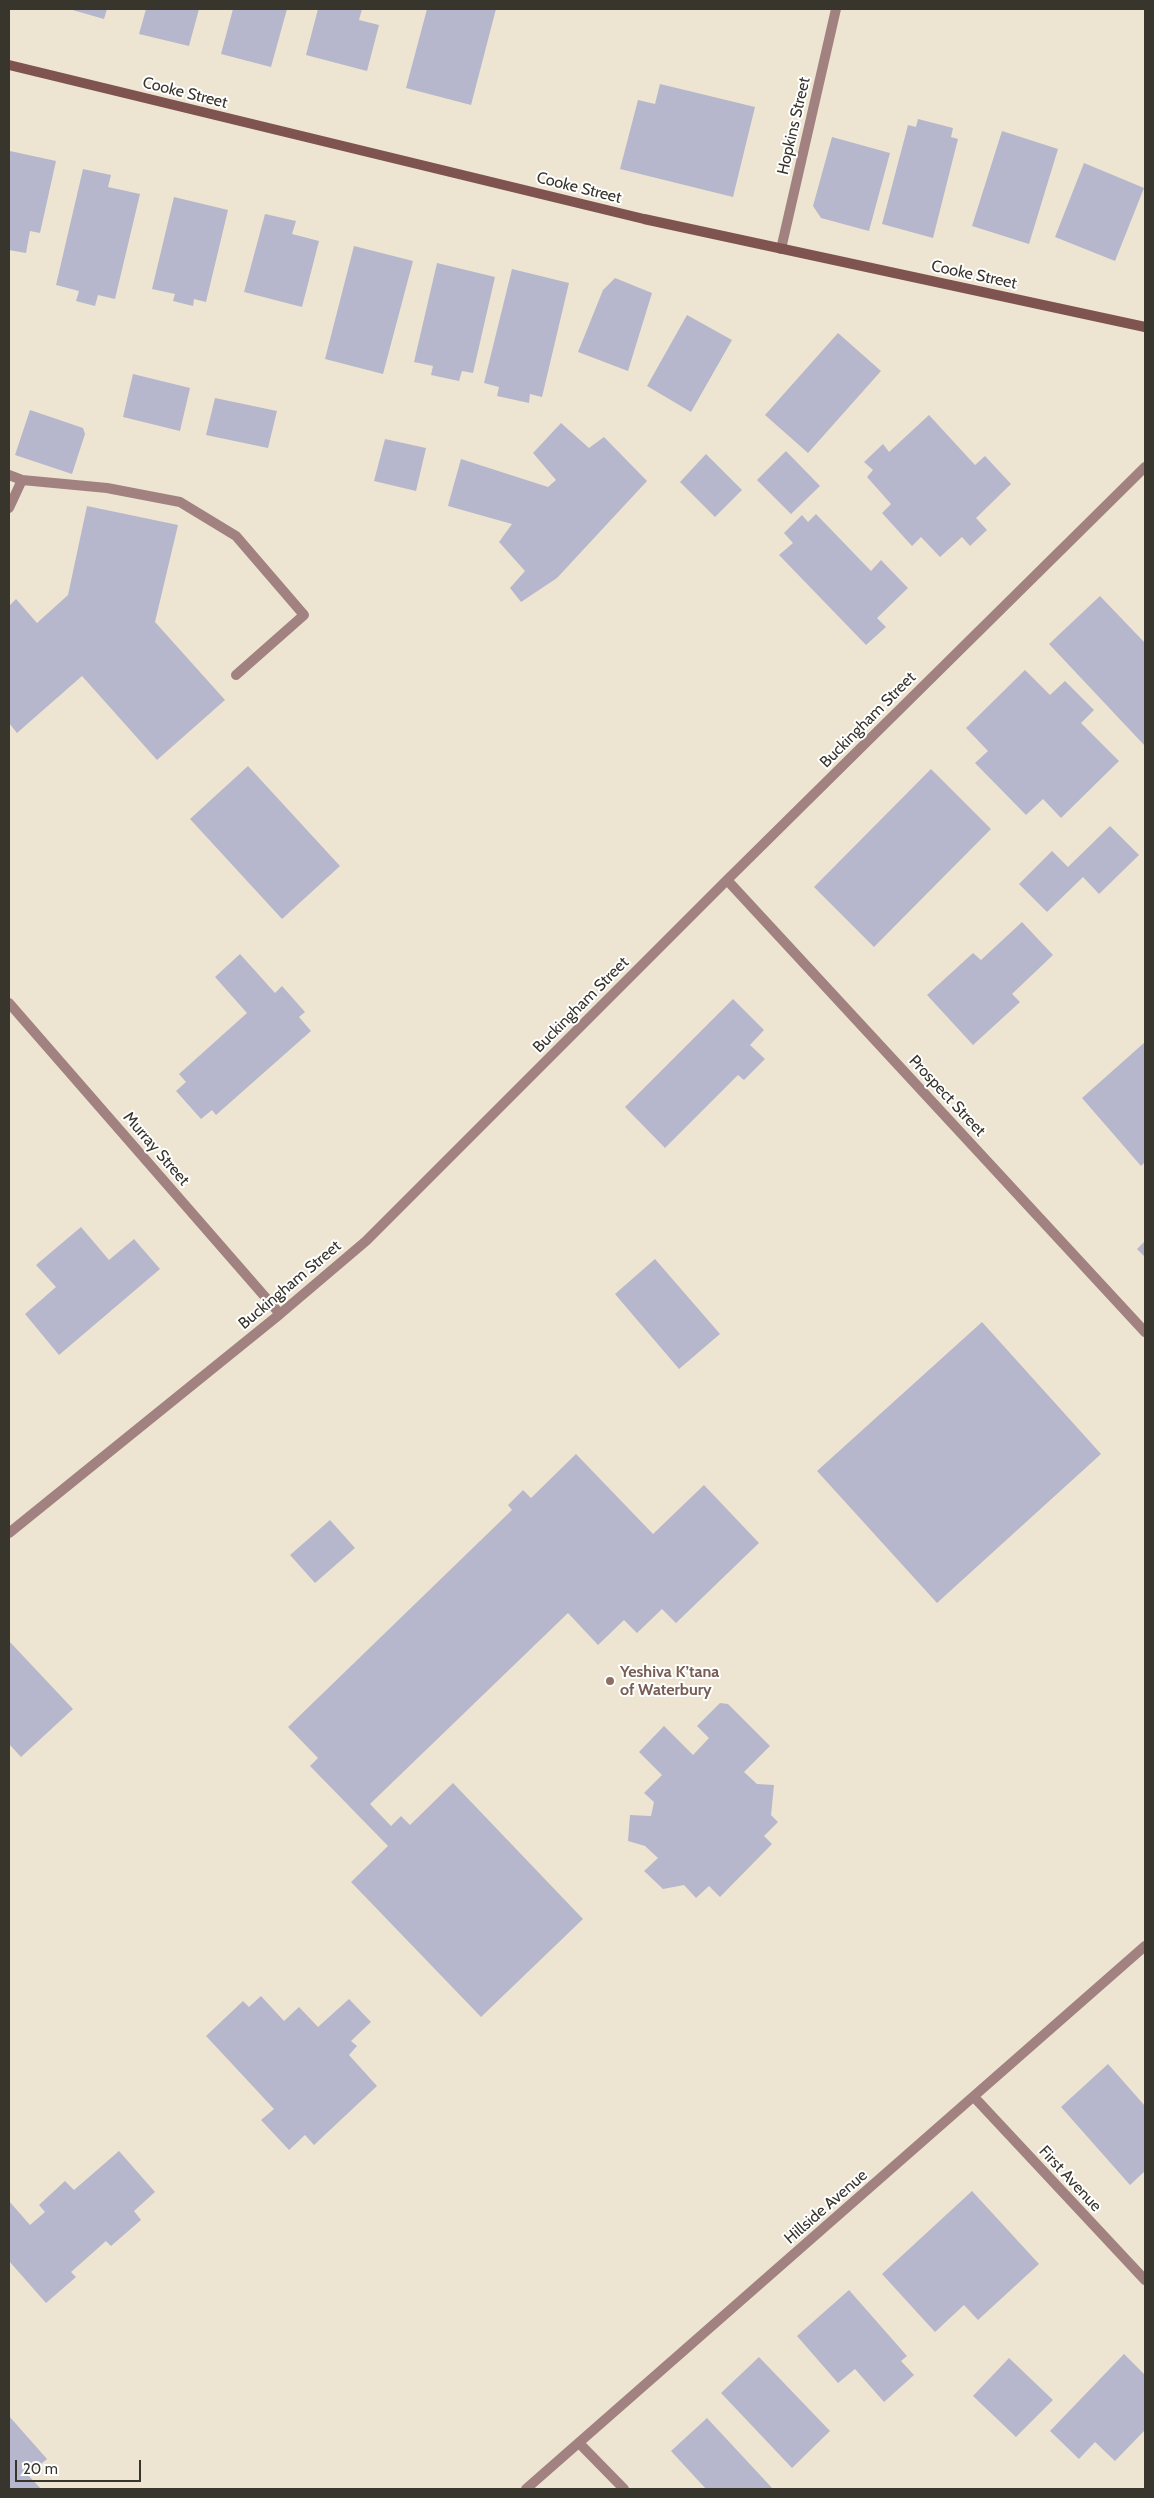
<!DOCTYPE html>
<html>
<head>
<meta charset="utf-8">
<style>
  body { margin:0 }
  #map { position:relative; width:1154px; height:2498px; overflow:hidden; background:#ede5d1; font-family:Cabin,sans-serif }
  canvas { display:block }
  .frame { position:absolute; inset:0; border:10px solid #38352d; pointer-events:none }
  .scale { position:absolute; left:15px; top:2460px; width:126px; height:22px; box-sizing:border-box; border:2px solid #38352d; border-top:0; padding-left:6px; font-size:15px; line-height:18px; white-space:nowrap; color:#38352d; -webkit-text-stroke:4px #fff; paint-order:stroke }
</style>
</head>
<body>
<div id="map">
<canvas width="1154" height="2498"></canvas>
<div class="frame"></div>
<div class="scale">20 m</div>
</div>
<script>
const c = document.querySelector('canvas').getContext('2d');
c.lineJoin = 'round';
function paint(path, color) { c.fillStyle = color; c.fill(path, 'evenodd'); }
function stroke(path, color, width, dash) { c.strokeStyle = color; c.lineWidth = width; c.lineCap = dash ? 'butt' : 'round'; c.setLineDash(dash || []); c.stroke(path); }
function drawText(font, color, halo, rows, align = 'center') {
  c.font = font + ' Cabin,sans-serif'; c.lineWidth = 4; c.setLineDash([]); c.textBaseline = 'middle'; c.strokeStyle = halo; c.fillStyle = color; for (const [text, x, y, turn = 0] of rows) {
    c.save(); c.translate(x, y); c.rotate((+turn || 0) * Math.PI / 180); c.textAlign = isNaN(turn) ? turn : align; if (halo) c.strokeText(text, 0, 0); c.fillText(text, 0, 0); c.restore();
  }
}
paint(new Path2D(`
  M69,9h38l-3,10z
  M146,9h53l-10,37 -50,-12z
  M233,9h54l-16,58 -50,-13z
  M318,9h44l-3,11 20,5 -12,46 -61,-16z
  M427,9h69l-25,96 -65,-17z
  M660,84l95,23 -22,90 -113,-28 18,-69 17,4z
  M918,119l35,9 -2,9 7,2 -25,99 -51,-14 26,-99 8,2z
  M1002,131l56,18 -29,95 -57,-18z
  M832,137l58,16 -21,78 -48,-13 -8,-12z
  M10,151l46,10 -16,72 -10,-2 -4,22 -17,-3z
  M1084,163l60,25 -29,73 -60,-24z
  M83,169l28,6 -3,12 32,7 -25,105 -17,-4 -3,11 -19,-5 3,-10 -23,-6z
  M174,197l54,13 -22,92 -12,-3 -1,7 -20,-5 2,-7 -23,-5z
  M265,214l31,7 -4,13 27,7 -17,66 -58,-15z
  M354,246l59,15 -30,113 -58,-15z
  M437,263l58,14 -22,96 -11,-2 -3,10 -28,-6 2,-9 -19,-4z
  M512,269l57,14 -27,114 -12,-3 -1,9 -32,-7 2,-9 -15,-4z
  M615,278l37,15 -24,78 -50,-19 25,-62z
  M687,315l45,25 -41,72 -44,-26z
  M838,333l43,38 -73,82 -43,-38z
  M133,374l57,14 -10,43 -57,-14z
  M215,398l62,13 -9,37 -62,-13z
  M30,410l53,18 2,6 -13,40 -57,-19z
  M929,415l46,50 10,-9 26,28 -35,34 11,12 -17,16 -8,-9 -22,20 -19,-20 -9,9 -30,-33 9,-9 -24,-27 6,-7 -9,-8 19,-18 6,8z
  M561,423l28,25 15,-11 43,44 -90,97 -36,24 -11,-14 15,-17 -26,-29 13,-18 -64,-18 1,-4 12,-43 87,28 8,-7 -23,-27z
  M385,439l41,9 -10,43 -42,-10z
  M786,451l34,35 -29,28 -34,-34z
  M706,454l36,36 -27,27 -35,-35z
  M87,506l91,19 -23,97 70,78 -68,60 -75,-84 -65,57 -8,-10v-117l7,-7 21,24 31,-28z
  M816,514l55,57 10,-11 27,28 -31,30 9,9 -20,18 -87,-90 14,-12 -9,-10 18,-18 6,7z
  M1100,596l45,47v103l-96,-102z
  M1025,670l25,25 15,-14 29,29 -13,13 38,38 -58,57 -18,-19 -17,16 -51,-52 13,-12 -22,-23z
  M248,766l92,100 -58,53 -92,-100z
  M931,769l60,60 -117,118 -60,-60z
  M1110,826l29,29 -40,39 -16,-17 -36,35 -28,-28 33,-33 16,16z
  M1022,922l31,33 -41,39 8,8 -47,43 -46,-50 46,-42 8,7z
  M240,954l35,39 7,-7 23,26 -6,5 12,14 -95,84 -4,-5 -11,9 -25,-28 10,-9 -7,-8 68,-61 -32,-36z
  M733,999l31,31 -14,15 15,14 -21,21 -6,-5 -73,73 -40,-41z
  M1145,1042v120l-4,4 -59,-68z
  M81,1227l28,33 25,-21 26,30 -101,86 -34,-41 31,-27 -20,-22z
  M1145,1241v16l-8,-8z
  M655,1259l65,75 -41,35 -64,-75z
  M982,1322l119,132 -164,149 -120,-132z
  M576,1454l77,80 51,-49 55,58 -83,80 -14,-14 -25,24 -13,-13 -26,25 -30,-32 -198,191 21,22 10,-10 9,9 43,-42 130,136 -102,98 -130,-135 37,-36 -78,-80 8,-8 -30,-31 224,-217 -4,-5 15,-15 8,8z
  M330,1520l25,28 -40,35 -25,-28z
  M9,1641l64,68 -52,48 -12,-13z
  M720,1703l8,1 42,42 -26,26 13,12 17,1 -3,30 7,7 -14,14 8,8 -52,53 -11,-11 -13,12 -12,-13 -21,4 -19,-18 14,-13 -13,-12 -17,-5 2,-26 21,1 3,-14 -10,-9 18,-18 -23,-23 25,-26 29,29 16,-17 -12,-12z
  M261,1996l23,25 15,-14 19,20 31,-28 22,23 -20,19 6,5 -8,9 28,31 -63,59 -9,-10 -16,15 -28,-30 13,-11 -68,-73 37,-35 6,6z
  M1108,2064l37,42v65l-15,14 -69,-78z
  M119,2151l36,41 -21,19 7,9 -30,26 -5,-5 -35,31 5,5 -30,26 -37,-42v-60l21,24 15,-13 -6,-7 26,-24 9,9z
  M972,2191l67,73 -61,56 -14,-15 -29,27 -53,-58z
  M849,2290l58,66 -6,5 13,14 -30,27 -29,-33 -17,14 -41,-47z
  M1124,2354l21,21v55l-30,31 -20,-19 -16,17 -29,-28z
  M759,2357l71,74 -38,37 -71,-75z
  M1009,2358l44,42 -37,37 -43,-41z
  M9,2416l38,43 -19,16 13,14h-32z
  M707,2418l66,71h-67l-35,-38z`), '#b6b7cc');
stroke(new Path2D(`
  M9,475l13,5
  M9,508l13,-28 85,8 73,14 56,34 68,79 -68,60`), '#a18280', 10);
stroke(new Path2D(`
  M781,249l55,-240
  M727,880l418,452
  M9,1003l271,311
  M9,1533l271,-219 86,-73 361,-361 418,-413
  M974,2097l171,183
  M579,2443l45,46
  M526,2489l619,-543`), '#a18280', 10);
stroke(new Path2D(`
  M9,65l635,154 501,108`), '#7e5350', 10);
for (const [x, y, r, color] of [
  [610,1681,5,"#8d6e63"]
]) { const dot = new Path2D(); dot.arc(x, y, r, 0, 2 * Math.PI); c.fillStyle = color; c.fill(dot); stroke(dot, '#fff', 2); }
drawText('16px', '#38352d', '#fff', [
  ["Cooke Street",185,93,14],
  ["Hopkins Street",794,126,-77],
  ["Cooke Street",579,188,14],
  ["Cooke Street",974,275,12],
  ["Buckingham Street",868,720,-45],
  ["Buckingham Street",581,1005,-45],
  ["Prospect Street",947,1096,47],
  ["Murray Street",156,1149,49],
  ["Buckingham Street",290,1285,-40],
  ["First Avenue",1070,2179,47],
  ["Hillside Avenue",826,2207,-41]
]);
drawText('bold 16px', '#785e54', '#fff', [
  ["Yeshiva K’tana",620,1672],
  ["of Waterbury",620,1690]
], 'left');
</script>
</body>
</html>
